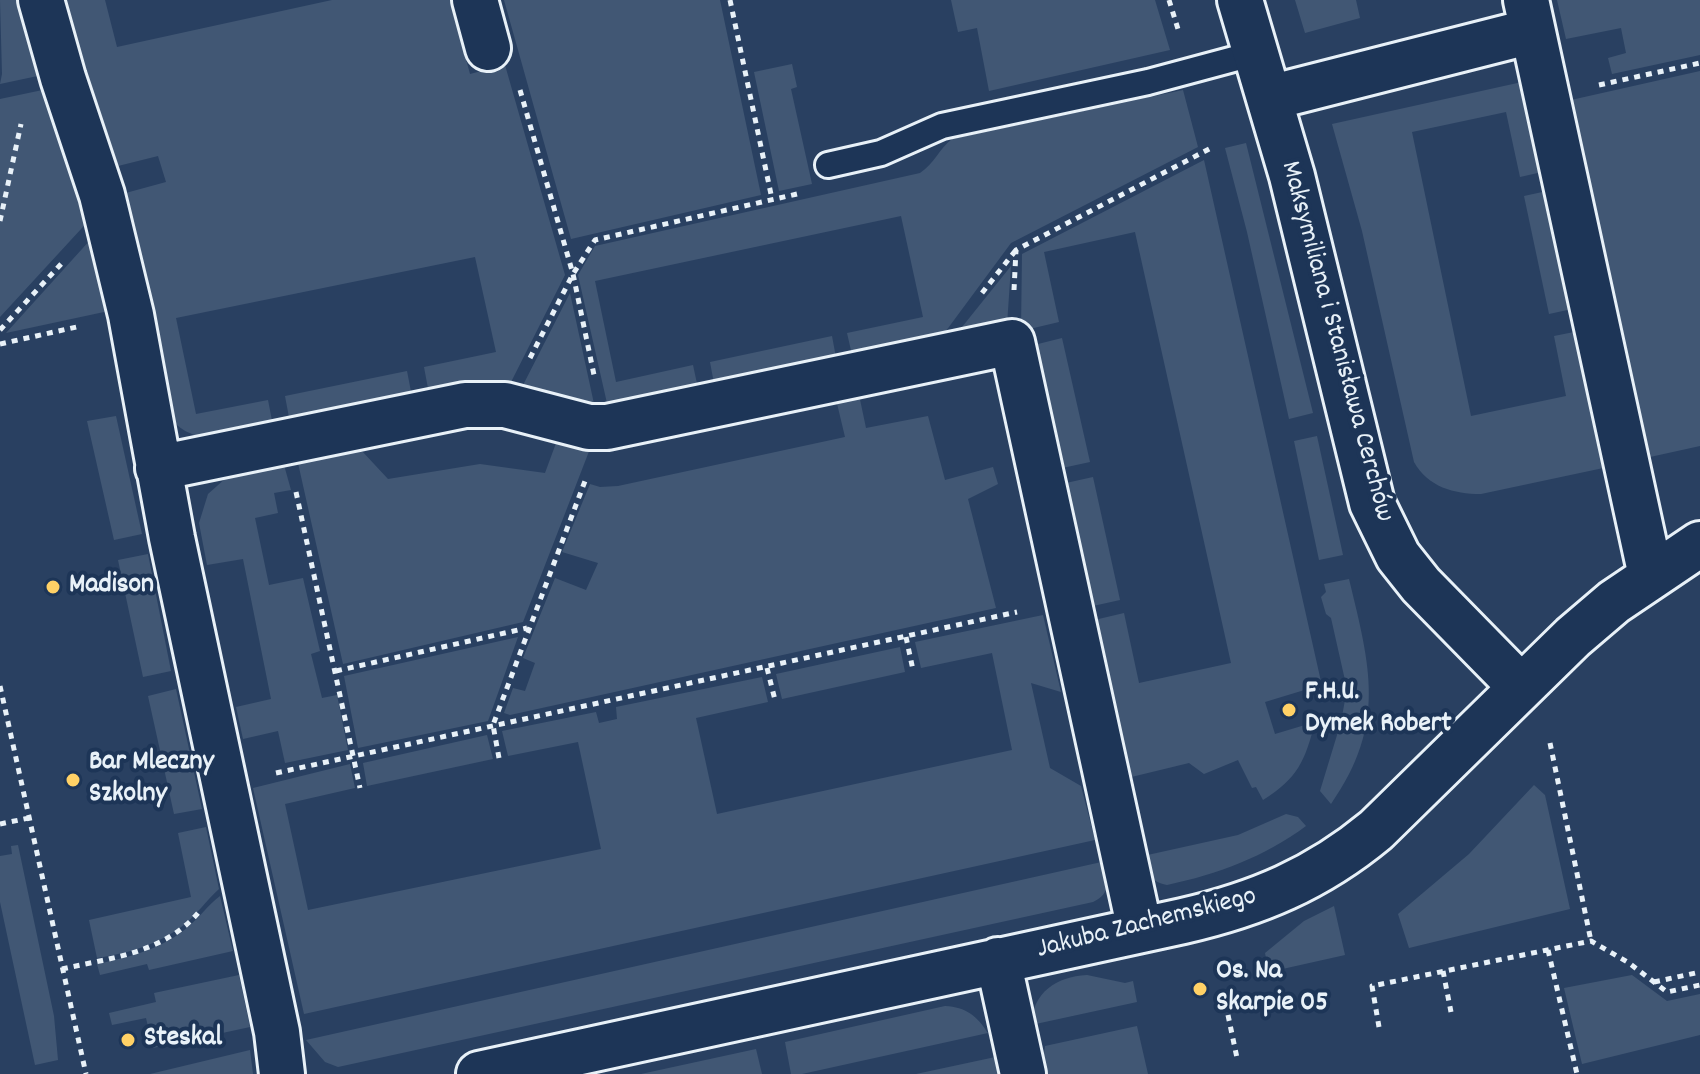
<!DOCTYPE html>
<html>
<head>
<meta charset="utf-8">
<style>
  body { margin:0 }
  canvas { display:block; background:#294061 }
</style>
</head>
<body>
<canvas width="1700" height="1074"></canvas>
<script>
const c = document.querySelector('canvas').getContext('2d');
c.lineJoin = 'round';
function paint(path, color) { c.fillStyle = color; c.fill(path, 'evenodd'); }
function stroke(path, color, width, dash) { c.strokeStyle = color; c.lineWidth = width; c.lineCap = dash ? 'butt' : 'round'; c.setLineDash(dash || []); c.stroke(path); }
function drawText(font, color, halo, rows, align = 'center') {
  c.font = font + ' Dekko,sans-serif'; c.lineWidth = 8; c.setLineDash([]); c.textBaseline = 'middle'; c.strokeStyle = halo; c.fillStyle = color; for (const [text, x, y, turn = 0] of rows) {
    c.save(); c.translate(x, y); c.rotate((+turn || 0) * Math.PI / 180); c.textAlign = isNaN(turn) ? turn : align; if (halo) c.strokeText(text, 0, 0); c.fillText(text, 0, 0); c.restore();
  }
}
paint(new Path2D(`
  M0,0h23l24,74 -47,10 2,-10z
  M60,0h45l12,47 215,-47h118l20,74 35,-9 60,210 -57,113 -78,11 -6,-32 72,-15 -21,-95 -299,61 20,96 72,-14 6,31c-33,4 -80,19 -103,-13l-49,-224 44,-12 -8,-26 -44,11z
  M504,0h216l41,195 -190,44z
  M951,0h204l15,50 -181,41 -12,-63 -19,4z
  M1295,0h61l4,18 -55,15z
  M1557,0h143v55l-88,19 -4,-16 18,-5 -5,-25 -55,11z
  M792,64l5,23 -6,2 21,95 -33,7 -25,-119z
  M1700,71v375l-50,11 -79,-357z
  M1522,82l20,90 -22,5 -14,-65 -94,20 59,284 95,-20 -12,-60 25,-5 29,136 -127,27c-27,0 -53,-7 -67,-32l-52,-231 -30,-107z
  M52,88l41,128 -93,101v-218z
  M1183,90l15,57 -187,96 -71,96 -87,20 -6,-26 76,-16 -22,-101 -306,65 21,101 77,-17 6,28 -90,19 -31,-137 17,-29 325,-73c14,-9 19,-24 32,-34z
  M1246,143l67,270 -24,6 -42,-187 -22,-84z
  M1204,160l118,526 -2,8 -5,2 -4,-8 -46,14 10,32 40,-12c-10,39 -17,56 -52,78l-7,-13 -4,1 -14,-28 -34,14 -15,-11 -70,17 -33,-158 38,-9 15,70 92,-20 -96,-431 -91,20 15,70 -38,9 1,-77z
  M1547,191l25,118 -23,5 -25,-118z
  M101,228l17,81 -112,24z
  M1011,266l-4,59 -53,12z
  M570,293l26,120 -76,-22z
  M832,336l5,27 -122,26 -5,-27z
  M1062,338l28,124 -37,8 -27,-123z
  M407,371l6,31 -122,26 -6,-32z
  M858,390l8,38 62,-12 17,64 48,-13 5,17 -30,15 28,109 -486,107 -6,-2 9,-25 12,3 10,-28 -12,-5 32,-80 31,12 12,-27 -36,-11 28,-68 10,3 18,-1 227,-49 -10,-42z
  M116,416l26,118 -28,6 -27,-119z
  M559,435l34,6 -70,181 -180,42 -45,-201 63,-13 27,29 92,-15 65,9z
  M1317,436l26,119 -24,5 -25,-119z
  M284,465l7,25 -17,3 4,20 -23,5 14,67 34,-7 17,73 -9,3 11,44 15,-3 11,55 -63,13 -7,-32 -35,8 -7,-32 35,-8 -28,-140 -36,6 -8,-42 9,-29 18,-16 10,-4z
  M1093,477l27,123 -36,8 -27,-123z
  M148,554l23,117 -28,6 -25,-117z
  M1349,579c21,87 38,145 -18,225l-11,-13 21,-69 6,-33 -16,-71 -5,-4 -5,-17 5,-5 -2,-8z
  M1043,615l18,77 -30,-9 19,85 31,18 14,54 -791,174 -51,-226 97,-24 5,24 -70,16 23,106 293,-61 -23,-107 -70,14 -6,-25 94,-19 3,11 18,-4 -1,-12 146,-30 6,25 -72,16 21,96 295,-64 -20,-97 -71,15 -6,-26z
  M518,637l-30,84 -130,27 -14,-72z
  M900,647l5,25 -123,27 -6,-25z
  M176,689l26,120 -28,5 -26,-118z
  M487,735l6,24 -126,27 -4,-23z
  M1534,785l11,10 25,114 -161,39 -11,-34 71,-60z
  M1286,814l12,3 8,9c-42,31 -88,48 -139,59 -17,-3 -20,-13 -24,-29l95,-21z
  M206,827l13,62c-12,11 -23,26 -35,36 -27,20 -55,28 -87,33l-8,-38 102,-23 -13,-64z
  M18,845l36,171 4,44 -23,5 -35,-163v-46l12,-2 -1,-8z
  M1106,861c2,19 6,32 -13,41l-755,165 -13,-5 -19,-22z
  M220,896l13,55 -84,19 -2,-6 -47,11 -3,-11c33,-7 66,-15 92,-38 11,-9 19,-21 31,-30z
  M1334,906l11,49 -76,17 -4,-19 39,-32z
  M239,975l11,52 -97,21 -7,-30 -34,7 -3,-12 47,-11 -2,-9z
  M1087,975l38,8 8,-2 4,21 -106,23c2,-33 25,-48 56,-50z
  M1632,975l35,26 33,-7v41l-118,29 -18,-76z
  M945,1006c21,1 32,10 43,27l-186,41h-11l-6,-32z
  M1137,1026l11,48h-102l-3,-12 2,-16z
  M756,1049l6,25h-121z
  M250,1050l3,24h-103z
  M1000,1056l4,18h-88z`), '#415774');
const lane = new Path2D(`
  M828,165l53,-12 61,-27 206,-44 108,-29`);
const street = new Path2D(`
  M41,0l22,78 39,117 29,120 41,223 105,494 5,42
  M475,0l13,48
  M1240,0l52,176 80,327 26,53 23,29 100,102
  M1526,0l125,576
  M1269,98l263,-67
  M158,468l307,-63h40l84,22h18l405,-85 128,588
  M998,960l25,114
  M479,1074l704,-153c74,-17 134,-42 193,-91l197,-193 41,-35 86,-58`);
stroke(lane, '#e8f1f8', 30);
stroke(street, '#e8f1f8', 50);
stroke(new Path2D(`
  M730,0l42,199
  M1169,0l9,29
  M1599,85l101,-22
  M520,90l53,184 21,101
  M0,221l21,-97
  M1014,290l2,-40 197,-103
  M982,293l34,-43
  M0,330l62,-67
  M0,344l81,-18
  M530,358l43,-84 22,-34 202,-46
  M296,492l64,296
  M906,637l7,33
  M767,668l8,32
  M336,671l191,-43
  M0,686l86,388
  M1550,743l41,198
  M499,758l-6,-33 92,-244
  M276,773l741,-161
  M0,824l29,-6
  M1548,950l29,124
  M62,969c48,-11 102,-16 136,-56
  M1443,971l8,41
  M1654,982l46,-10
  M1228,1015l9,43
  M1379,1027l-7,-41 219,-45 38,22 38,29 33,-7`), '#e8f1f8', 5, [6, 6]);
stroke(lane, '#1d3557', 24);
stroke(street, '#1d3557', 44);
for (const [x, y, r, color] of [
  [53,587,8,"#ffd166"],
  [1289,710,8,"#ffd166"],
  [73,780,8,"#ffd166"],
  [1200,989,8,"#ffd166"],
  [128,1040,8,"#ffd166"]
]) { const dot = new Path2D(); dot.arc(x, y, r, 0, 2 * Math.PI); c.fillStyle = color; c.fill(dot); stroke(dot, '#1d3557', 3); }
drawText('28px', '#e8f1f8', '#1d3557', [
  ["Maksymiliana i Stanisława Cerchów",1335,342,75],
  ["Jakuba Zachemskiego",1147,925,-14]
]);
drawText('bold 28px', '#e8f1f8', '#1d3557', [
  ["Madison",69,587],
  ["F.H.U.",1305,694],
  ["Dymek Robert",1305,726],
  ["Bar Mleczny",89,764],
  ["Szkolny",89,796],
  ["Os. Na",1216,973],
  ["Skarpie 05",1216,1005],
  ["Steskal",144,1040]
], 'left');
</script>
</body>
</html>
